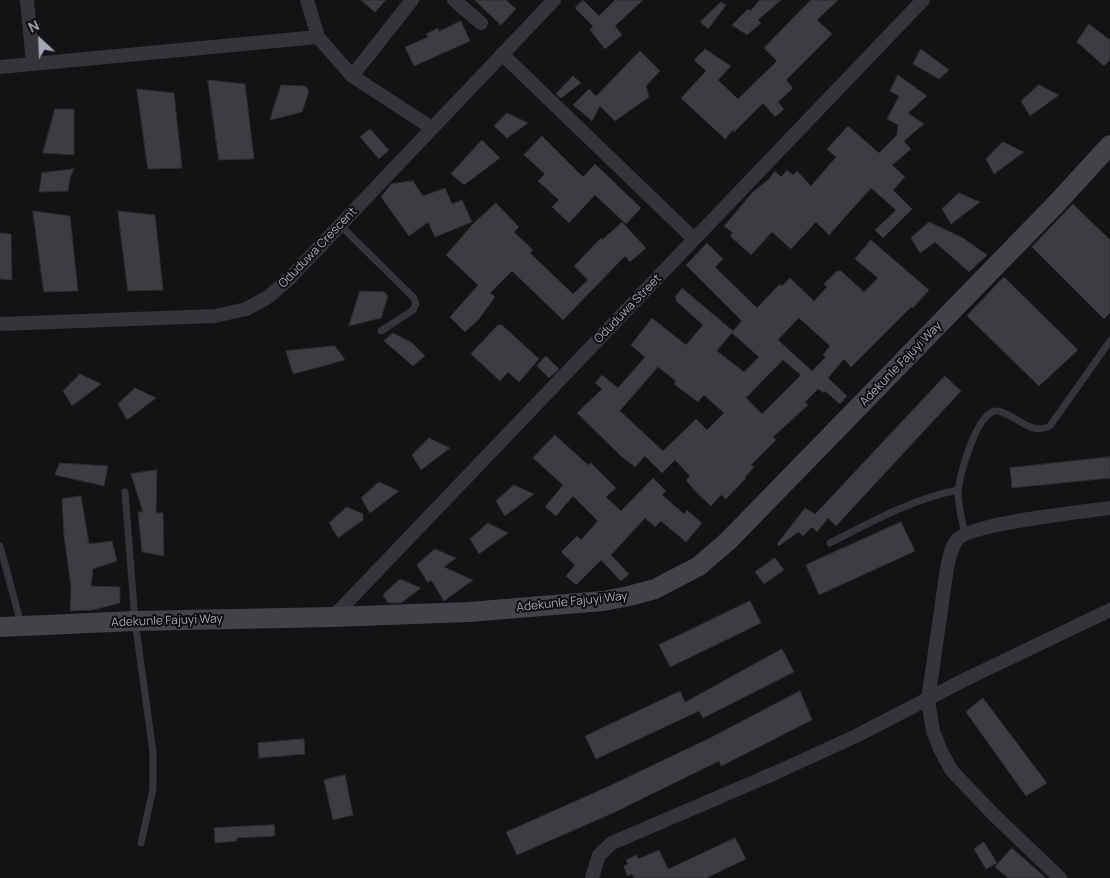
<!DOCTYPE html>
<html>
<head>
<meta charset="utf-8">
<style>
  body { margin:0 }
  #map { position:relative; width:1110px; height:878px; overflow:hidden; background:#131214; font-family:Manrope,sans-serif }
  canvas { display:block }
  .north { position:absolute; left:15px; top:15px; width:50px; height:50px; -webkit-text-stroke:4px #0e0e0f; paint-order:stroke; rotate:335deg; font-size:14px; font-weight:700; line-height:20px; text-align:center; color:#a5a7b4 }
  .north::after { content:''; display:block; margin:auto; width:18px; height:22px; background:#a5a7b4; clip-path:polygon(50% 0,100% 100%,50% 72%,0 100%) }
</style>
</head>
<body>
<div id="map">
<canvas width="1110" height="878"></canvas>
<div class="north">N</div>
</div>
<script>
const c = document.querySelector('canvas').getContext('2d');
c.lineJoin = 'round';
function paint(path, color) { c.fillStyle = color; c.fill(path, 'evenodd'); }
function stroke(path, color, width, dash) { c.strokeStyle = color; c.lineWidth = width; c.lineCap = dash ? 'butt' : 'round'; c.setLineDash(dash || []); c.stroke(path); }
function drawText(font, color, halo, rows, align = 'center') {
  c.font = font + ' Manrope,sans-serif'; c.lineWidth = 4; c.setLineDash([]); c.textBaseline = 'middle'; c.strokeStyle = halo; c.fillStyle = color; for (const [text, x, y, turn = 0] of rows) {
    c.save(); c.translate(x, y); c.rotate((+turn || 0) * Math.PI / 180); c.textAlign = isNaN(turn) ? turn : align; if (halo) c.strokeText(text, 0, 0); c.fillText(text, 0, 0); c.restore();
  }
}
const building = new Path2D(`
  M361,0h25l-11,12z
  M475,0h31l10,9 -15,16z
  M583,0l16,16 16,-16h28l-28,26 7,9 -17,14 -15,-19 3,-4 -18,-18z
  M760,0h21l-23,20 3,3 -14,12 -15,-10 16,-16 2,2z
  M811,0h27l-21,20 15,14 -46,46 7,8 -15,14 6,7 -9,8 -12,-14 -29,29 -1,-2 -8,9 -44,-41 25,-27 -12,-11 11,-11 26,17 -13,14 20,19 39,-38 -13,-13z
  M721,2l5,3 -18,24 -8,-7z
  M461,21l9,20 -56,25 -9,-19 23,-10 -2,-3 12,-6 1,3z
  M1089,24l21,16v20l-6,6 -27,-24z
  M921,49l28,21 -10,9 -26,-15z
  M640,51l20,20 -14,15 3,11 -34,24 -15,-15 -8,15 -19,-16 16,-16 7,7z
  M898,75l29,21 -19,17 16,11 -20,17 7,8 -19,16 13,12 -12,13 19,19 -29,29 -8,-8 21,-20 -25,-22 -42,47 -13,-13 -25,27 -19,-17 -21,23 -21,-19 3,-3 -9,-7 29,-34 16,-13 6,-8 6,6 6,-7 6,5 4,-4 14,15 25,-29 -9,-8 21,-23 31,27 18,-18 1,-10 -11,-6 12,-23 -9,-5z
  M573,76l8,7 -20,15 -5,-4z
  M208,80l37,4 9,75 -35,1z
  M281,85l24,1 4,5 -7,21 -32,8z
  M1039,85l20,10 -29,21 -9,-15z
  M137,89l37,4 8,75 -34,1z
  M55,109h19v46l-31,-2z
  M507,113l21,10 -21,15 -13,-12z
  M370,129l19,21 -10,9 -19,-22z
  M542,136l41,41 12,-13 46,44 -15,16 -31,-29 -26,28 -17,-16 7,-7 -21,-19 7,-7 -21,-19z
  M482,140l18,18 -36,27 -13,-11z
  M1003,142l21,10 -30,22 -8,-15z
  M74,169l-4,9 -2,13 -29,1 3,-19z
  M413,181l10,15 22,-8 7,16 10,-4 10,22 -37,15 -7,-15 -19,14 -28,-39 10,-13z
  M959,193l21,9 -29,22 -9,-15z
  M496,203l23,24 -5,5 19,18 -3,3 43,41 15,-14 -14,-14 27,-28 1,2 20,-18 24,26 -16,14 -5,-6 -62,64 -51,-49 -22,22 5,4 -16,22 -14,13 -15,-15 28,-32 -32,-30 27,-31z
  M1073,204l37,36v73l-6,6 -72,-72z
  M33,211l37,5 8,75 -34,1z
  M118,211l37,4 8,75 -35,1z
  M929,222l34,16 24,17 -18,17 -34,-30 -15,11 -9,-15z
  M0,233l11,1 1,46 -12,-1z
  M871,240l58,50 -16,18 -2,-1 -60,60 -7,-8 -16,19 19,18 -7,8 -15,-13 -1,2 -6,-4 -13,13 3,3 -35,32 3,3 -25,25 3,2 -9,10 1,1 -20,21 -5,-4 -10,11 -15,-14 -10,-12 4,-4 -15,-16 -13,13 -17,-17 -10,11 -13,-10 -45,-44 25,-24 -7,-6 7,-8 16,13 27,-31 -14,-12 21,-27 34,27 17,-20 -27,-24 1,-2 -2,-2 7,-9 51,43 9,-10 -56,-56 21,-22 16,16 -8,8 42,41 23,-24 2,2 8,-8 24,23 13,-14 -3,-3 13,-13h4l23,21 14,-14 -23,-19zM799,318l31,28 -7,9 3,2 -14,14 -34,-31zM732,333l27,24 -15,15 -27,-21zM783,360l18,15 -39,39 -16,-16zM658,367l18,14 -2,3 24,18 6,-7 20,18 -17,17 -11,-11 -33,32 -43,-40z
  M1004,277l74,73 -39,36 -72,-70z
  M360,291l24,1 4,4 -7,22 -32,8z
  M498,325h4l37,34 -20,23 -11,-10 -8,9 -29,-27z
  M393,333l18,9 14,14 -12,10 -29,-25z
  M335,346l10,14 -52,14 -7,-23z
  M546,356l13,13 -10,9 -12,-12z
  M80,374l21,10 -29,22 -9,-15z
  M945,376l16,15 -125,135 -8,-8 -11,14 -5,-5 -9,9 -5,-4 -19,14 -2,-2 28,-36 10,6z
  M135,388l21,10 -29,22 -9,-16z
  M555,435l33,30 3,-2 25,25 -10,9 15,14 32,-33 13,13 -4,4 22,19 3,-4 15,13 -16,19 -25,-21 -6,6 -10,-9 -34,37 18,19 -8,7 -20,-21 -25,25 -10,-9 9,-11 -14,-13 16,-16 4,4 17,-19 -25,-25 -17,20 -11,-9 18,-22 -30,-27z
  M429,438l21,10 -29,22 -9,-15z
  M1110,457v21l-98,10 -2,-20z
  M60,463l48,3 -4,20 -49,-11z
  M157,470l-1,43h7l1,43 -22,-4 -4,-40h5l-12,-38z
  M379,482l20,9 -29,22 -9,-15z
  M514,485l20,9 -29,22 -9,-15z
  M81,496l8,48 23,-3 5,20 -24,8 -2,17 29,1v16l-27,7 -23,1 1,-25 -7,-50 -2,-37z
  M347,507l16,7v6l-25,18 -9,-15z
  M901,522l14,29 -96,44 -13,-30z
  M488,523l20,10 -29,21 -9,-15z
  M435,549l21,9 -12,9 29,13 -29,21 -13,-21 -3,3 -11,-18z
  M775,558l9,12 -20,14 -9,-12z
  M400,579l21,9 -20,15h-13l-5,-8z
  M750,601l11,22 -91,44 -11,-22z
  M782,649l12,23 -91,46 -4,-7 -103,48 -11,-23 95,-45 5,11z
  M800,691l12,29 -91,46 -2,-5 -106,52 -96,42 -11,-23 99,-44 105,-50z
  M983,698l64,85 -21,13 -60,-84z
  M304,739l1,15 -46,4 -1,-15z
  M345,775l8,40 -20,5 -9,-40z
  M274,825l1,11 -38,2v3l-22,2 -1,-15z
  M735,838l11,21 -40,19h-72l-2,-4 -5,2 -3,-10 4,-2 -2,-4 11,-5 1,4 21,-9 9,19z
  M984,842l13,21 -11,6 -12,-20z
  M1012,848l34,30h-38l-13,-11z`);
paint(building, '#3d3d41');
stroke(building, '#2d2d30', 1);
stroke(new Path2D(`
  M340,225l74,73 2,6 -3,6 -32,21
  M125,492l10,129 18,131v37l-12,54
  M965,534c-3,-14 -7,-28 -7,-42 1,-16 19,-82 39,-81 18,2 34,26 53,15l60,-85
  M830,543c41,-21 82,-44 128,-53
  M0,546l21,78`), '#343439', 7);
stroke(new Path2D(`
  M27,0l6,64
  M307,0l11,37 34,39 80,52
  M454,0l27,23
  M502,54l192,185
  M0,67l318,-30
  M352,76l60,-76
  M0,324l215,-8 31,-7 22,-12 20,-17 266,-280
  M333,617l590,-617
  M592,878l7,-23 13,-12 163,-70 81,-37 110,-57 144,-69
  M1060,878l-67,-64 -41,-43 -11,-20 -8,-20 -5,-31 19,-132c2,-9 4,-21 10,-28 13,-17 127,-28 153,-32`), '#343439', 14);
stroke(new Path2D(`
  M0,627l135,-6 198,-4 136,-5 134,-11 26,-5 26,-7 21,-11 23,-12 29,-25 329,-338 53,-58`), '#424349', 20);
drawText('12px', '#a5a7b4', '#0e0e0f', [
  ["Oduduwa Crescent",318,248,-46],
  ["Oduduwa Street",628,309,-46],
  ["Adekunle Fajuyi Way",901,364,-46],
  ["Adekunle Fajuyi Way",572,602,-6],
  ["Adekunle Fajuyi Way",167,621,-2]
]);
</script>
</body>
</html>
